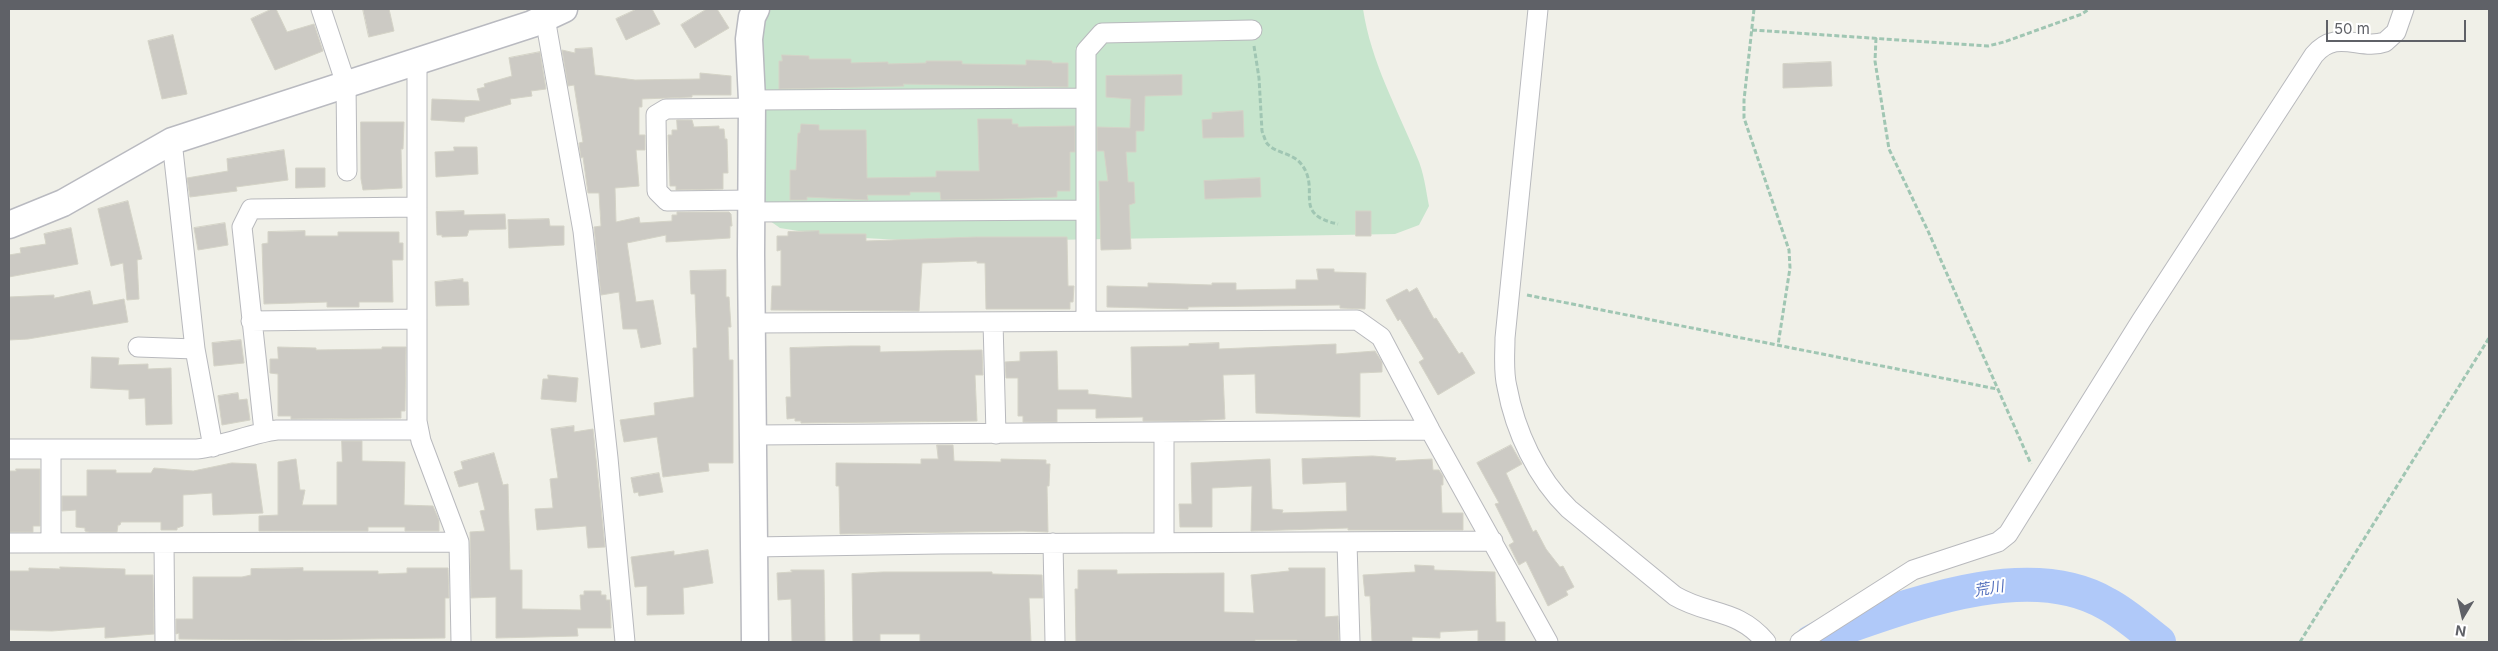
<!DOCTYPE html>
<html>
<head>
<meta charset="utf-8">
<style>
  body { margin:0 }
  #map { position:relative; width:2498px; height:651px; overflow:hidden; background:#f0f0e8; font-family:Inter,sans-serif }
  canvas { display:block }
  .frame { position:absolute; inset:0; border:10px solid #5f6167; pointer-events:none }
  .north { position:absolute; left:2438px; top:591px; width:50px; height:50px; -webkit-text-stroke:4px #fff; paint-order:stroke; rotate:189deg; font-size:14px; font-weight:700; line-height:20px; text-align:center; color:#5f6167 }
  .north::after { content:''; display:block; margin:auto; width:18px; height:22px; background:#5f6167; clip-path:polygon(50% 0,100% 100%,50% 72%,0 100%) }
  .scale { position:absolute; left:2326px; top:20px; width:140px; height:22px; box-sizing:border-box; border:2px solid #5f6167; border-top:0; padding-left:6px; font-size:15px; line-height:18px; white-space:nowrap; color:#5f6167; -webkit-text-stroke:4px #fff; paint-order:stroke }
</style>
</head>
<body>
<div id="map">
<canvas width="2498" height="651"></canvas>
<div class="frame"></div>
<div class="north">N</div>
<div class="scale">50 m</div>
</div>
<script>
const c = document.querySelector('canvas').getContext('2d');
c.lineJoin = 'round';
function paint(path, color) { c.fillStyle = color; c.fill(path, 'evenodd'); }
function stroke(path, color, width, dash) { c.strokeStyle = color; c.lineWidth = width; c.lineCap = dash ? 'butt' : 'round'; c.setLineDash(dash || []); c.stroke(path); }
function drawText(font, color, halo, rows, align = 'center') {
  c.font = font + ' Inter,"Noto Sans JP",sans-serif'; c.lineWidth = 4; c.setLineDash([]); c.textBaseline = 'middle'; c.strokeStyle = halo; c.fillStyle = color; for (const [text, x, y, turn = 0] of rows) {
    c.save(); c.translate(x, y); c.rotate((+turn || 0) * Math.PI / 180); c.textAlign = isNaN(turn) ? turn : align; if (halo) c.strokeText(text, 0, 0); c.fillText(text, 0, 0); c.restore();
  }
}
paint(new Path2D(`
  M739,9h624c8,53 34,99 54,148 7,15 9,34 12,49l-10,19 -24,9 -459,8 -107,-6 -49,-8 -27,-19 -12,-34z`), '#c7e5cd');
stroke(new Path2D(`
  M1811,642l15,-8c79,-27 202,-77 281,-30 19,10 35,25 52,38`), '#b0c9f9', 34);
const building = new Path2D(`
  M272,9h4l11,23 27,-8 9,27 -48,19 -24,-51z
  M363,9h26l5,22 -25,6z
  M637,9h15l8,15 -34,16 -10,-21z
  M707,9h10l12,19 -34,20 -14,-23z
  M173,35l14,59 -25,5 -14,-58z
  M592,48l3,27 40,5 65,-1v-6l31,3v19h-39v2l-50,2v8h-3v28h6v15h-9l3,36 -24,2 1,34 23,-5 1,6 32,-2v-6h5v-3h52l2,2 1,12h-2v12l-64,4v-7l-39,8 9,59 17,-2 8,44 -20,4 -4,-19h-14l-4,-37 -18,3 -7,-68 7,-1 -2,-33h-11l-5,-36 -2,1 -2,-15 4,-1 -9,-57 -6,1 -6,-36 13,3v-4z
  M540,52l6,37 -15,2 1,5 -22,3 1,5 -46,13 -1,5 -33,-2 1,-21 48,2 -3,-12 8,-2 -1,-3 28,-8 -3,-18z
  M782,55l27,1v3h42v4l37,-1v2l38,-1v-2h36v3l64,1v-5l26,1v2h16v24l-165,-3 1,2 -125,3v-28h3z
  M1831,62l1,24 -49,2v-24z
  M1182,75v20l-37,1 -1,35h-8v21h-10l2,30h6l1,21 -6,2 2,44 -30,1 -2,-69h9l-4,-30h-7v-24l33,1 1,-29 -25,-2v-21z
  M1243,111l1,26 -41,1 -1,-18 10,-1v-6z
  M978,119h34v5h6v3l57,-1v26h-5v39h-13v6l-55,2 -61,1 -1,-8h-30v3h-43l1,5 -61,-3v3h-17v-30h6l2,-37h2l1,-9 18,1v5h47l1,48 69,-1v-6h43z
  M677,120h15l2,7 25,-1v3h5l1,10h2l1,34h-5v16l-47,1v-4h-6l-2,-51h4v-5h5z
  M361,122h43l-1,27h-2l1,39 -39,2 -2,-11z
  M454,147h23l1,27 -42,3 -1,-25 19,-1z
  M284,150l4,30 -52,7 1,4 -47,6 -3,-19 41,-7 -1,-12z
  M296,168h29v19l-29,1z
  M1260,178l1,19 -56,2 -1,-18z
  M128,201l14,58 -5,1 2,39 -12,1 -4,-37 -12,3 -13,-57z
  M464,211v4l41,-1 1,15 -37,1 -2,6 -25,1v-2h-5l-1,-23z
  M1356,211h15v25h-15z
  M549,219l1,7h14v19l-55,3 -1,-28z
  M225,223l3,22 -30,5 -4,-22z
  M71,228l7,36 -69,13v-22l12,-2 -1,-5 26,-4 -2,-10z
  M305,231v5h33v-4h61v11h4v17h-11l1,42h-34v5h-32v-5l-63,2 -2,-60 6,-1v-11z
  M819,231v3h47v7l111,-4h90l1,49h6l-1,16h-3v7h-84l-1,-46h-8v-2l-55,2 -3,48 -148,-1 1,-24h9v-36l-4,1v-15h11v-4z
  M1317,269h17v3l32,1 -1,36 -25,-1v-3l-152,2v2l-81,-2v-21l41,1v-4l64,2v-2h24v7l60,-1v-9h22z
  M726,270v27h3l2,30h-3l1,33h4v103h-25l1,8 -46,6 -6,-40 -33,5 -4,-22 35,-5 -1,-12 40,-6 -1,-49h4l-2,-54h-4l-1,-23z
  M463,279v3h5l1,23 -33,1 -1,-24z
  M1417,288l17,31 2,-1 23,36 3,-2 13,21 -37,22 -19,-33 5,-3 -24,-40 -2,2 -12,-21 21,-11 2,3z
  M90,291l3,14 31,-6 4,23 -100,17 -19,1v-43l45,-2v3z
  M241,340l3,23 -30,3 -2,-23z
  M1219,343v6l117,-5v10l39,-3 7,11v10l-22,1v44l-104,-4 -1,-39 -32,1 2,44 -37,2h-45v-4l-47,1v-9h-39v13h-34v-6h-5v-38h-12l-1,-16 15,-1v-9l37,-1 1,39h30v4l44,4 -1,-51 58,-1v-2z
  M850,346h30v6l102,-2 1,25h-8l2,46 -176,2v-2h-6v-3l-8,1 -1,-22h5l-1,-49z
  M278,347l38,1v2l66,-1v-2h24l-1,64h-4v7l-110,1v-3h-13v-42l-8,-1v-14h8z
  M92,357l27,1 -1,7 30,-1v5l23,-1 1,56 -26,1 -1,-27 -16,1v-9l-38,-2z
  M548,375l30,3 -2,24 -35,-3 2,-20h5z
  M238,393l1,7 8,-1 3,21 -28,5 -4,-29z
  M574,426v6l19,-3 12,118 -17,1 -2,-22 -49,4 -2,-21 18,-1 -3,-29 8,-1 -7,-49z
  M342,441h20v20l43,1 -1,43 29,1 6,14v11h-34v-4h-37v4h-109v-15l19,-1v-53l18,-3 4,31h5l-3,15h35v-43h5z
  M937,445h16l1,16 47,1v-3l45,1v4h4l-1,22h-2l1,46 -25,-1 -183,3 -1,-48h-3v-23l85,1v-5h17z
  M1511,445l11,19 -16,9 27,59 3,-2 10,19 14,18 3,-1 11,21 -8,4 2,4 -20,11 -22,-45 -7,4 -10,-20 5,-3 -19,-38 4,-1 -22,-40z
  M494,453l9,32 5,-1 2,86h12v39l59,1 -1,-15h4v-4h17v4h5v5h4l1,28h-34l1,8 -82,2v-41l-25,1 -1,-66 15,-1 -5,-20 5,-1 -7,-28 -19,5 -5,-15 9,-3 -2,-7z
  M1373,456l23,2 -1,3 37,-2 1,11h6l4,6v9h-2l1,28h21v17h-115v-2l-97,3 1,-45 -40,2v39h-32l-1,-23h13l-1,-41 79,-4 2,50 11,1 -1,3 65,-2 -1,-29 -43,2 -1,-25z
  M232,463l24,1 7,49 -50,2 -1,-22 -29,2v31l-6,2v2h-16v-8h-40l-1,3h-2l-1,7h-28l-4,-1v-3l-9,-1v-17l-14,1v-15h25v-26h29v3h35l3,-5 39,3z
  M16,469h24v57h-7v6h-24v-61h7z
  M659,473l4,19 -24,4 -1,-4 -4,1 -3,-15z
  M708,550l5,33 -30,5 1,26 -37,1v-29l-12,1 -4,-30 43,-6v4z
  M1415,565l19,1v4l61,2 1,50h9v19h-27v-11l-38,2v6l-28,-1v5h-40l-2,-46h-5l-2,-21 52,-3z
  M60,567l65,2v6h28l1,59 -49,4v-11l-53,4 -43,-1v-59h20v-3l31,1z
  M303,568v3h75v3l29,-1v-5h41l1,30h-4v40l-159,2 -107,-1v-6l-3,1v-15h17v-42h49l9,-2v-6z
  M1289,568h36v49l13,-1 1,25 -42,1v-2h-42v2h-179l-1,-53h3v-19h39v4l107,-1v39l30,1 -3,-38 38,-4z
  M791,570h33l1,72h-33l-1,-43 -13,1 -1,-27 15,-1z
  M883,572h109v2l50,1 1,23h-14l2,44h-111v-8h-40v8h-27l-1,-68z`);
paint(building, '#cccac4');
stroke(building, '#d4d3c7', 1);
const street = new Path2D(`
  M321,9l25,75 1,87
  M1538,9l-33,329c0,16 -2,33 2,49 8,44 30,91 62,122l106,87c34,20 62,12 91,46
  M545,18l38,213 25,227 17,184
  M417,61v360l4,20 38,101 2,100
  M752,100l332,-2
  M172,141l23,208 18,98
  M752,200l-85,1 -10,-10 -1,-76 10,-6 86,-1
  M752,212l334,-2
  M251,321l166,-2
  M1086,321v-270l16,-18 150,-3
  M993,322l3,112
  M752,323l605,-3 24,17 49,93 118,212
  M138,347l57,2
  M264,431l-22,-204 9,-18 166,-2
  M1164,432v111
  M754,435l676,-5
  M9,449h188c28,-3 54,-16 80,-19h141
  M51,450v93
  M9,543l450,-1
  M1053,543l2,99
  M1347,543l3,99
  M164,544l1,98
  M753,547l187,-3 553,-3
  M1800,642l113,-72 85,-28 10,-8 133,-213 173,-266c23,-27 46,-4 71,-13l11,-10 8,-23`);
const secondary = new Path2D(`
  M9,225l54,-22 109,-62 360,-117 32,-15
  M755,642l-4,-388 1,-154 -3,-61 3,-22 4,-8`);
stroke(street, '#b8b9bd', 21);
stroke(secondary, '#b9bac0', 29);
stroke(new Path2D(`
  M1754,9l-10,91v18l45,132 1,18 -12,77
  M1752,30l236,16 16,-4 78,-28 7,-5
  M1876,38l-1,23 14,88 39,82 103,233
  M1254,46l5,32 3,53 4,11c8,12 27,10 36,23 19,26 -11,49 36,59
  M1527,295l470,94
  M2300,642l189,-304`), '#a0c6b3', 3, [5, 2.5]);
stroke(street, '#fff', 19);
stroke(secondary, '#fff', 26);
drawText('italic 15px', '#536fbc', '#fff', [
  ["荒川",1989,589,-10]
]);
</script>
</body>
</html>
